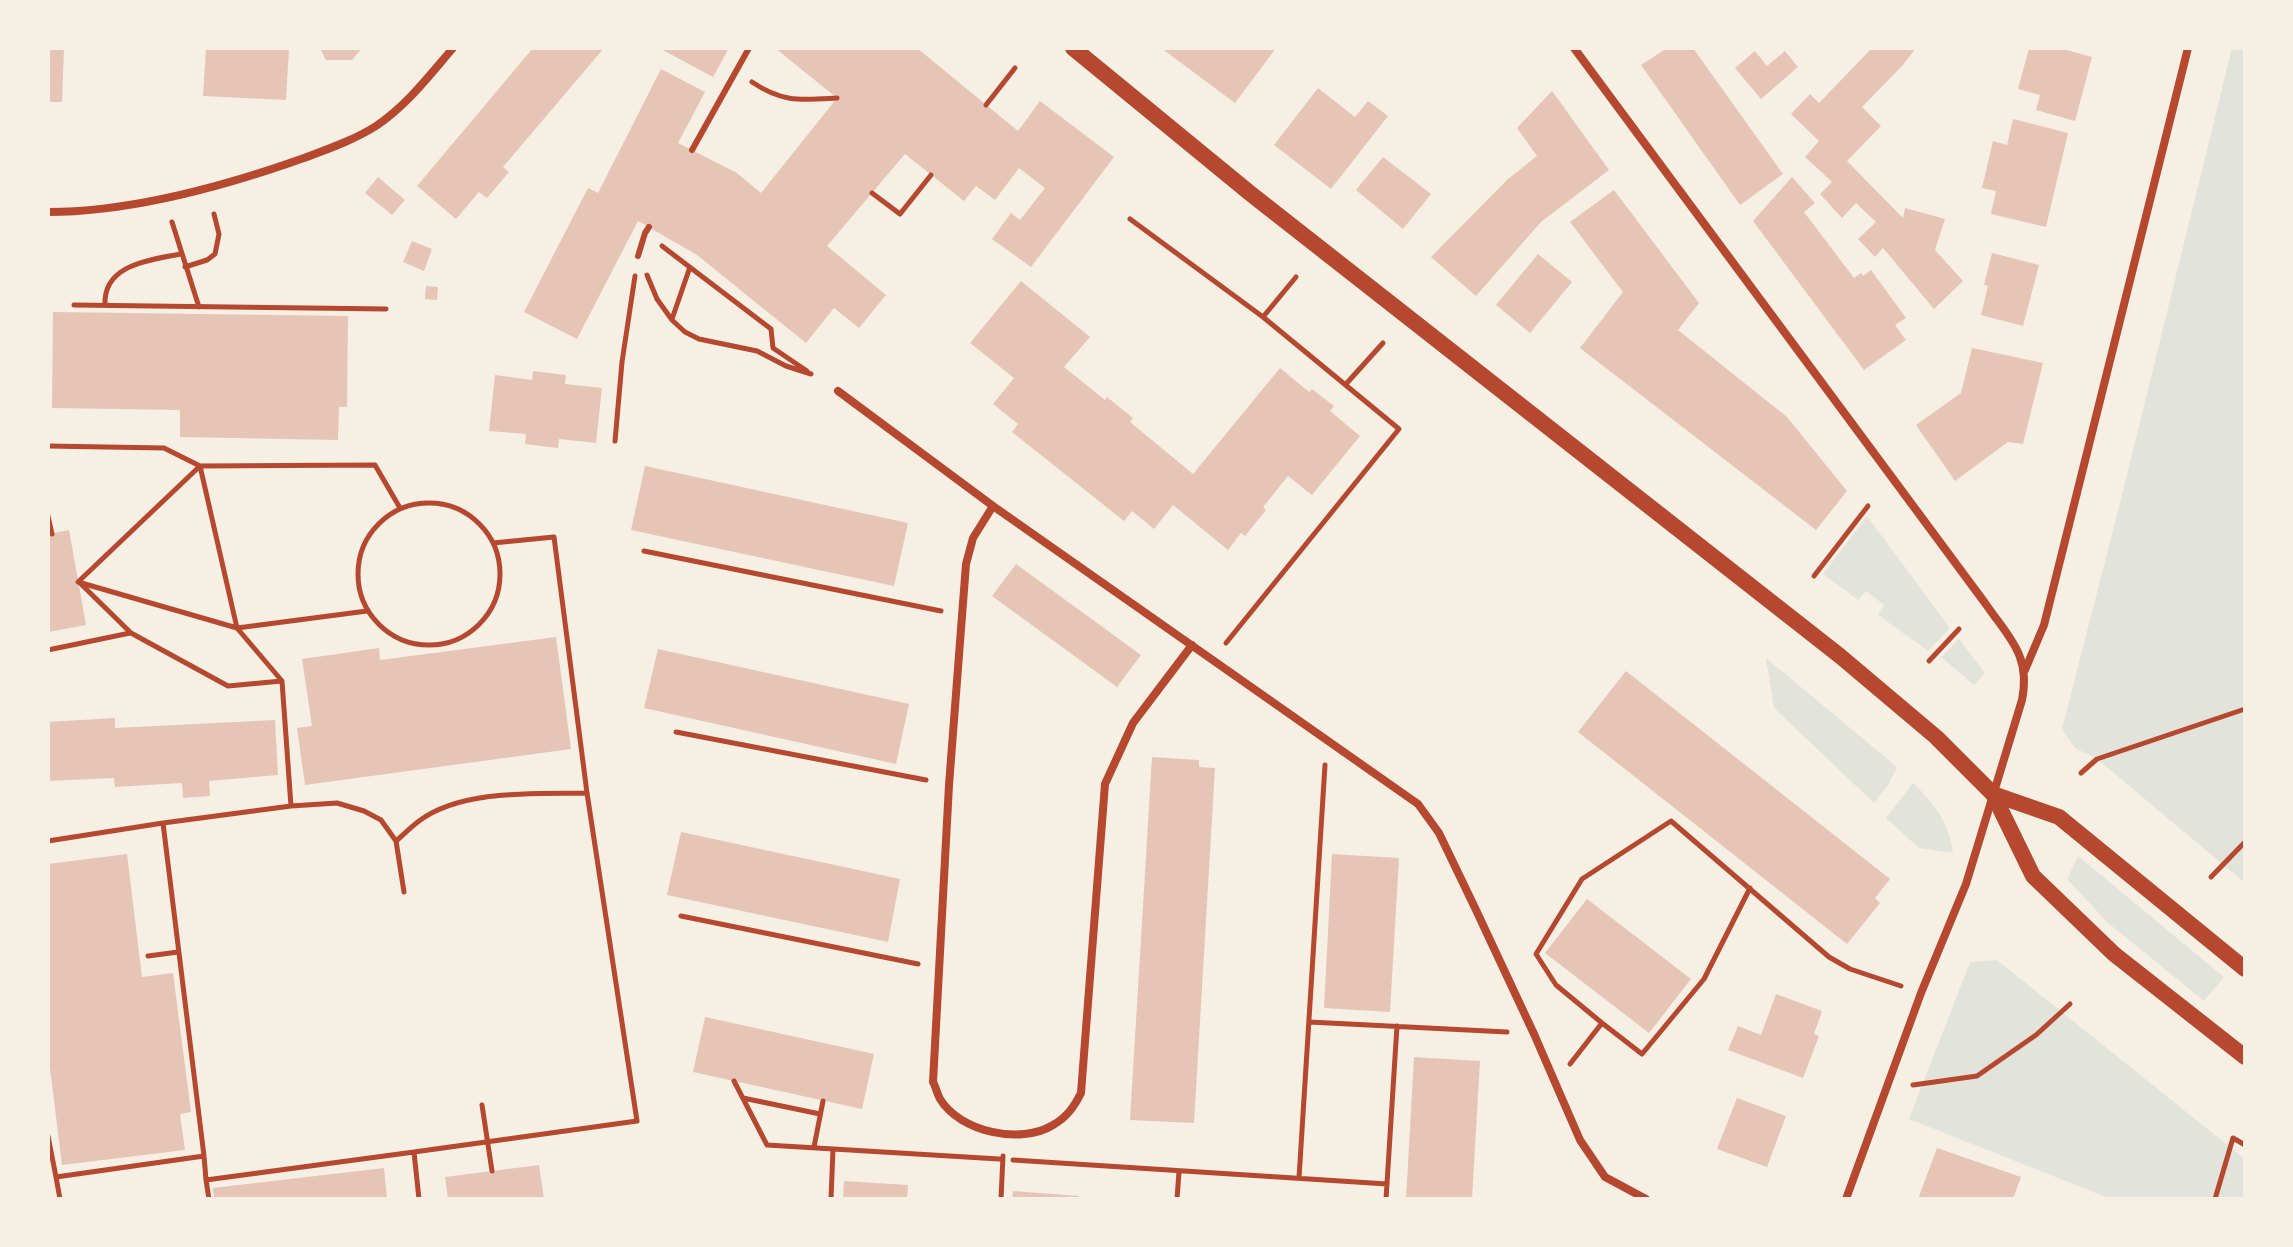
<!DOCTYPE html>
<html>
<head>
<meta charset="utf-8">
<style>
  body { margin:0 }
  #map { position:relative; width:2293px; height:1247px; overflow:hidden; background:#f6efe4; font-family:Roboto,sans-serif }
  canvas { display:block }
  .frame { position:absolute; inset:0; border:50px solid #f6efe4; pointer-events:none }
</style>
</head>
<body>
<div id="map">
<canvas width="2293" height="1247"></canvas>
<div class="frame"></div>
</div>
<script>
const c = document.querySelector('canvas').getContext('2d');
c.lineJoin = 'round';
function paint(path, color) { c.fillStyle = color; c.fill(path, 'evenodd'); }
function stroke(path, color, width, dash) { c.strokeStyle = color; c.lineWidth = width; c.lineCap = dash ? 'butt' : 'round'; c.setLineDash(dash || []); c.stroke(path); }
paint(new Path2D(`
  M2232,48h13v835l-148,-124 -22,-11 -13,-19 61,-238z
  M1867,516l83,112 -22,23 -50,-36 6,-10 -18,-14 -8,9 -35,-26z
  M1959,639l26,34 -11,12 -33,-28z
  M1766,658l131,109 -9,18 -14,18 -100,-95z
  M1913,783c22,21 36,40 40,70l-34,-5 -33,-30z
  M2078,856l146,121 -20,24 -97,-79 -40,-43z
  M1997,960l248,199v40h-134l-202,-80 61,-157z`), '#e2e4dc');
paint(new Path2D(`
  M48,48h16l-2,54h-14z
  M206,48h83l-3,52 -83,-4z
  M320,48h42l-10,12h-26z
  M533,48h71l-101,119 6,5 -22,26 -8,-6 -23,27 -39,-33z
  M659,48h70l-16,29z
  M775,48h142l101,83 22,-30 74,56 -83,110 -39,-28 19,-26 9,7 25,-32 -26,-20 -24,32 -19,-14 -12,15 -59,-47 -78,92 59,49 -27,33 -25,-20 -28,35 -109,-88 -59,-34 -61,118 -53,-27 64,-124 10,5 63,-124 44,23 -27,51 59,30 24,20 76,-95z
  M1161,48h115l-41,55z
  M1667,48h26l90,126 -43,31 -99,-140z
  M1872,48h44l-14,18 -40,41 19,19 -34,35 56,57 2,-10 40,11 -10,31 28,31 -29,28 -51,-61 -8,9 -17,-18 18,-17 -20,-19 -14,15 -22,-24 12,-12 -27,-25 14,-16 -28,-27 19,-20 9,9z
  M2029,48h30l33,9 -17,64 -39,-11 4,-15 -22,-6z
  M1755,51l12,15 18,-15 13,16 -37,32 -26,-31z
  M1318,88l37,29 13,-16 20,15 -57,73 -57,-44z
  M1552,91l57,79 -68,52 -65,74 -45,-39 77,-78 29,-23 -20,-28z
  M2013,119l55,14 -22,94 -55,-13 5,-23 -14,-3 11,-47 14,4z
  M1383,157l48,37 -28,35 -47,-39z
  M378,177l27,23 -13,15 -27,-22z
  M1792,177l23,26 -11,9 50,66 7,-5 2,3 8,-6 35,48 -11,7 11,15 -42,30 -111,-149z
  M1614,190l85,113 -21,27 109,87 60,74 -31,39 -236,-182 43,-56 -53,-70z
  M412,241l20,8 -8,22 -21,-9z
  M1992,253l47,12 -16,61 -42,-11 7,-29 -4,-1z
  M1538,254l34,28 -42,51 -34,-28z
  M1021,281l69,56 -26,30 41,33 2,-3 26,21 -3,4 63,52 87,-106 29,24 3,-3 22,17 -4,5 30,25 -48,59 -24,-19 -25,31 3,3 -21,26 -4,-3 -13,17 -55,-45 -19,24 -22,-18 -8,10 -112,-89 6,-8 -25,-20 21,-26 -44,-35z
  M426,286l12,1 -1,13 -12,-1z
  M53,312l295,4 -1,91h-8l-1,33 -158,-3v-27l-128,-2z
  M1972,348l71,15 -20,81 -15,-2 -53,39 -39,-56 45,-32z
  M533,371l33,4 -1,9 37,4 -6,55 -37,-4 -1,9 -33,-4 1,-10 -37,-3 6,-56 37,5z
  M645,466l263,57 -14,63 -263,-56z
  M69,530l17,95 -38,7v-98z
  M1016,564l125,91 -24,32 -125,-91z
  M556,637l15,112 -266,36 -8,-57 15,-2 -10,-67 77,-11 1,12z
  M658,649l251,55 -13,60 -252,-56z
  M1626,671l264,208 -15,19 5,5 -33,41 -269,-212z
  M115,718v10l160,-8 3,55 -69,6 1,15 -27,2 -1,-15 -67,4 -1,-9 -66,3v-59z
  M1152,757l47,3v7l16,1 -21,355 -64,-3z
  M681,832l219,47 -12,63 -221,-47z
  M127,854l15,123 31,-4 18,139 -11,2 5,36 -123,15 -14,-113v-188z
  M1332,854l67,4 -9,154 -66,-4z
  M1587,899l104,80 -42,54 -104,-80z
  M1776,994l46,17 -8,23 5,2 -16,42 -75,-28 10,-24 23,9z
  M705,1017l169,37 -12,55 -169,-37z
  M1414,1057l66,4 -8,138h-66z
  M1737,1098l49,18 -19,51 -50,-18z
  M1937,1148l84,29 -8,22h-95z
  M539,1165l5,34h-96l-3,-22z
  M384,1168l3,31h-173l-1,-11z
  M844,1181l64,4 -1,14h-64z
  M1013,1191l66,5v3h-67z`), '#e6c5b7');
stroke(new Path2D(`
  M752,82c31,21 49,18 85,16
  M986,105l29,-37
  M872,193l28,21 31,-39
  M1130,219l133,98 136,112 -173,214
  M172,222l27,85
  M662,246l109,83 2,19 34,23
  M185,267l22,-7 8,-6 4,-20 -5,-20
  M647,275l10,24 15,21 13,12 14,7 58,12 29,15 25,8
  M74,305l312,4
  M105,305c-2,-41 46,-45 76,-51
  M1263,317l33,-40
  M672,319l18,-52
  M1346,384l37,-41
  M615,441l7,-79 13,-86
  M48,446l116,2 36,18 -122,116 159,46 130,-17
  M358 574a71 71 0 1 1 142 0a71 71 0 1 1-142 0Z
  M48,516l4,18
  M644,551l297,60
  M1814,576l54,-70
  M79,582l52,51 97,53 54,-5
  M48,650l82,-17
  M1929,661l30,-32
  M676,732l250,48
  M2081,773l16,-14 148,-50
  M291,806l46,-3 27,8 17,9 15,21 8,51
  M48,841l115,-18
  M396,841c7,-6 15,-14 23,-20 43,-32 117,-27 168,-28
  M2211,877l34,-35
  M1750,888l-46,91 -62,75 -40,-31 -46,-38 -20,-31 46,-75 89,-58 158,136 21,12 51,17
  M681,916l237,48
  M148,956l30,-4
  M1309,1022l198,10
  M1570,1064l32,-41
  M734,1081l33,64 232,14
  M1913,1085l64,-9 59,-41 34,-31
  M743,1098l77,16
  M482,1105l10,66
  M48,1136l8,41
  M814,1147l9,-46
  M204,1156l-41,-333 128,-17 -9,-125 -45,-53 -37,-162 175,-1 25,43
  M1013,1160l374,24
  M1299,1178l26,-413
  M206,1180l3,19
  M60,1199l-4,-22 148,-21 2,24 208,-28
  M419,1199l-5,-47 223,-31 -50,-328 -33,-256 -61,6
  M831,1199l2,-50
  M1001,1199l2,-43
  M1177,1199l2,-27
  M1386,1199l11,-173
  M2215,1199l18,-61 12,7`), '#b5482f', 5);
stroke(new Path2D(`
  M692,150l57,-102
  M638,256l7,-23 4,-6`), '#b5482f', 6);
stroke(new Path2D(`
  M1574,48l411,555c24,35 46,52 37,97l-56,184 -45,109 -75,206
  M48,212c84,0 177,-26 256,-54 24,-9 50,-18 72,-32 31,-21 53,-50 77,-78
  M838,391l155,115 425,298 21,29 37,77 58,124 46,106 25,37 41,22
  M993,506l-20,32 -7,26 -17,221 -16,297c3,5 4,12 7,17 20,33 81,46 113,26 14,-8 21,-18 28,-32l24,-309 28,-61 59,-78
  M2025,670l19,-45 144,-577`), '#b5482f', 8);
stroke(new Path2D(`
  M1073,48l178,146 589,462 96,81 57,57 40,82 81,78 131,103
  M1993,794l66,23 186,152`), '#b5482f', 16);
</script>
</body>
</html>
